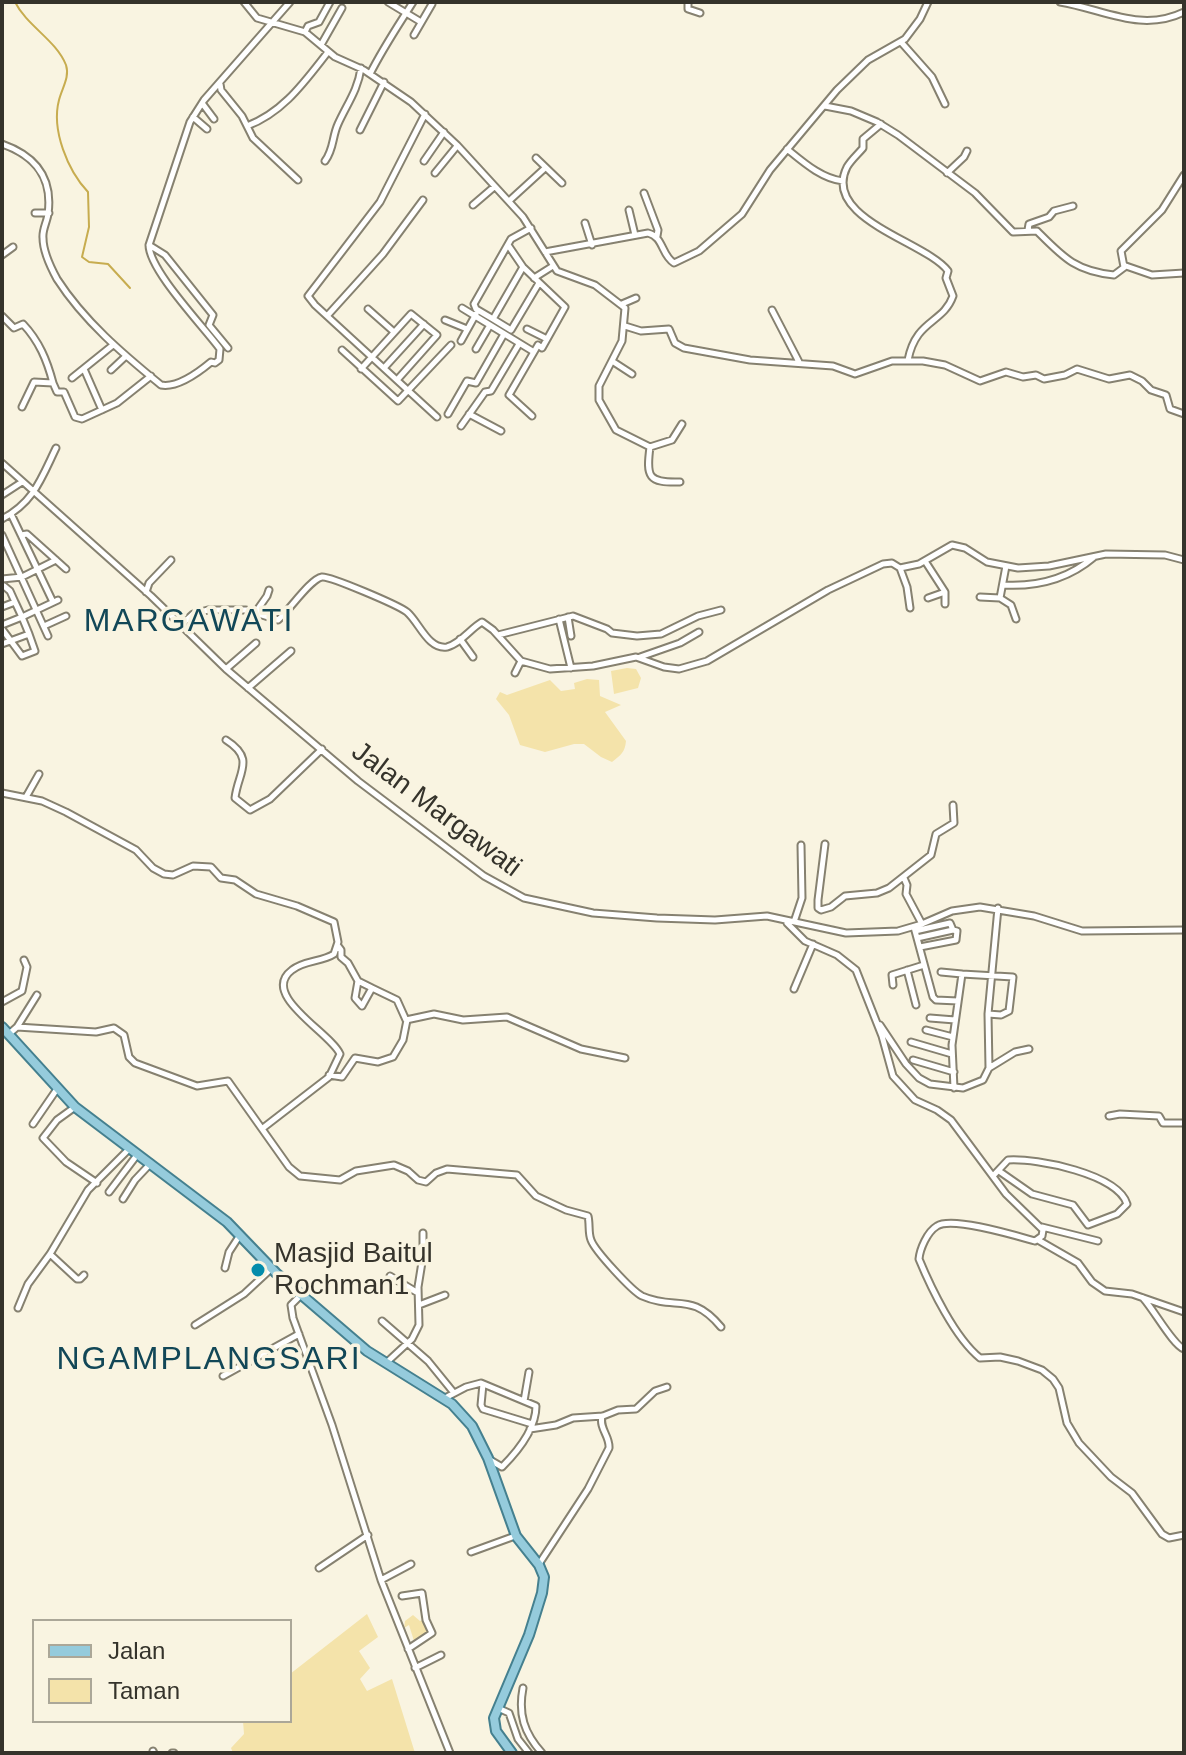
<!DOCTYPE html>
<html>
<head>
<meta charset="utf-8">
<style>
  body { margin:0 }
  #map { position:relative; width:1186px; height:1755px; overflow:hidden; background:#f9f4e1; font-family:Helvetica,sans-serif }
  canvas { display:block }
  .frame { position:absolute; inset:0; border:4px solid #35332b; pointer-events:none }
  .legend { position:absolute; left:32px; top:1619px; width:260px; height:104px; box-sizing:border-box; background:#f9f4e1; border:2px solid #aba798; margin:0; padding:10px 14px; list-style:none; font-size:24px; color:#35332b }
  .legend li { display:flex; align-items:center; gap:16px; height:40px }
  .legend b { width:40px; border:2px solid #aba798 }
</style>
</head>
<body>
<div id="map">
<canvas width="1186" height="1755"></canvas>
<div class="frame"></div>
<ul class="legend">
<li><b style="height:10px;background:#95cbdc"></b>Jalan</li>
<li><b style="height:22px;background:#f4e3aa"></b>Taman</li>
</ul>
</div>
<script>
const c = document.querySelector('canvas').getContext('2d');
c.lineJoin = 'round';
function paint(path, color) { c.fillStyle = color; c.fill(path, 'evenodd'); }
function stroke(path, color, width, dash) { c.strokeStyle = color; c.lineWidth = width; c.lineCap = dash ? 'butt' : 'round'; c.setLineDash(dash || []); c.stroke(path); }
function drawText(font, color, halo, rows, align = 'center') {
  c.font = font + ' Helvetica,sans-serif'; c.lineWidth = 7; c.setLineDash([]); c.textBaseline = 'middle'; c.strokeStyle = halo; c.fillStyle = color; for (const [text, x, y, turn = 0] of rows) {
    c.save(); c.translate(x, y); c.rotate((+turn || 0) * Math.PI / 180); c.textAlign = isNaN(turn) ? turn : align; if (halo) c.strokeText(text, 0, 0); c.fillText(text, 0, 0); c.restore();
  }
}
paint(new Path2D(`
  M627,668l9,1 5,9 -3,10 -24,6 -3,-23z
  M587,679l12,1 1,16 21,9 -16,7 21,29c-1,11 -5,14 -14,21l-11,-5 -17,-13h-10l-29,8 -25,-7 -11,-30 -13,-16 4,-7 7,3 43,-15 11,11 14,-2 -1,-6z
  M367,1614l11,23 -19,14 11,17 -10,11 7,12 25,-12 23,74h-182l-2,-5 13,-14 -1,-13h47v-47z
  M413,1615l7,6 5,-2 6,14 -23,14v-2l6,-4 -5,-16 -5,3 1,-7z`), '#f4e3aa');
stroke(new Path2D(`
  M15,2c12,24 41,38 51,63 4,12 -4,23 -7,35 -8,30 9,71 29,92l1,35 -7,30 7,5 19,2 22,24`), '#c7ac4f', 2);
const minor = new Path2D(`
  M244,2l13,16 48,14 30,25 29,13 47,32 46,43 66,72 34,54 38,14 30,23 -3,33 -23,45v14l17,30 34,17c-4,30 -2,36 30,35
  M388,2l33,20
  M688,2v7l12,4
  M1060,2c43,7 81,31 124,10
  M305,32l3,-6 11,-4 11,-20
  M414,35l18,-31
  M901,42l31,35 13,27
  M321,45l21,-37
  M370,74c13,-26 28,-48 43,-72
  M220,84l1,6 21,26 11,22 45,42
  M202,103l12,16
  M825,106l26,5 26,11 21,13 77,58 38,39 24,-1c26,26 38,40 77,44l12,-9 26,9 32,-2
  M425,114l-45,88 -72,94 7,9 122,112
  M193,117l14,12
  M881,124l-18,15v9c-5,6 -12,12 -16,19 -26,52 80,75 101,104l-2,7 7,18c-10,28 -37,23 -45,64
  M247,126c37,-14 58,-45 81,-74
  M360,130l24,-48
  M2,144c34,12 51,34 46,70 -1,8 -6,16 -5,24 0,13 8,30 14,41 27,42 66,75 104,106 16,3 38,-13 50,-23l4,1 4,-3 1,-11c-17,-23 -71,-79 -71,-104l41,-123 14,-22 86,-98
  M787,149c16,13 35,30 56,32
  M536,158l26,25
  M325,161c9,-12 7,-24 13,-37 9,-20 20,-34 23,-56
  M424,161l20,-29
  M435,173l22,-27
  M947,173l17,-16 3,-6
  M644,193l14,37 -1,6
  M509,201l35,-32
  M473,205l21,-18
  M629,210l6,25
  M35,213h14
  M585,223l7,22
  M1028,230l1,-6 20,-7 5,-6 19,-5
  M149,245l16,10 48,60 -4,10 19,23
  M508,245l15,22 42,40 -23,41 -4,-3 -29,50 23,21
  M545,252l103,-19c16,4 13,22 26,30l25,-12 43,-37 28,-44 67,-80 31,-30 37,-21 15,-20 8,-17
  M2,255l11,-8
  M523,267l-30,52 -17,-10 -2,-5 37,-65 20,-11
  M1124,267l-3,-16 41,-41 22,-35
  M534,278l19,-12
  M622,304l14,-6
  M462,308l72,44
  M368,309l26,23
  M772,310l27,52
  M2,316l12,12 9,-4c16,17 24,36 30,59
  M327,316l56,-62 40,-54
  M493,319l18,11 28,-47
  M445,320l22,9
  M625,326l16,5 28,-2 6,14 9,5 66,12 83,6 22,8 37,-13h31l22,4 35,16 26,-9 17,5 13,-2 8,4 21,-4 12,-6 32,10 21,-4 12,6 9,9 15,5 4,14 14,5
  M527,329l20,10
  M461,341l15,-27
  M476,349l14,-24
  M342,350l56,51 53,-56
  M612,361l20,13
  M384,368l40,-44
  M84,369l18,41
  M361,369l50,-55 26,21 -40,45
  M111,370l15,-14
  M72,378l41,-33
  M22,407l12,-25 19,1 4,9h7l11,25 7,2 35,-16 34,-27
  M448,414l19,-33 9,2 28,-49
  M469,414l32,17
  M461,426l24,-34 6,-1 28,-47
  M650,447l22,-7 10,-16
  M2,463l149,133 75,73 132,112 126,95 40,22 69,15 64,5 58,2 52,-4 79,17 52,-2 24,-7 30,-13 28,-4 54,9 48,15 102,-1
  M2,495l20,-13
  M11,514l42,88
  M2,519c32,-17 39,-40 54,-71
  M2,535l46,101
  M21,535l6,-1 39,35
  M925,561l20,31v12
  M900,568l7,19 3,21
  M2,579l20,-2 34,-17
  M1003,585c34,2 64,-5 91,-28
  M4,586l6,5 5,11
  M146,592l3,-9 22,-23
  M980,597l20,1 6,-32
  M928,598l17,-6
  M1000,598l11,7 5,14
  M2,607l13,-5 7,15 -20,8
  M255,613l12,-17 2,-6
  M568,617l3,19
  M559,619l12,49
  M44,626l22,-10
  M180,626l13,-12 15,-4h38l32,10c11,-9 32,-41 44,-43 8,-1 76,28 85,35 12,10 21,38 40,35 13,-3 24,-19 35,-25l11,8 28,31 29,8 43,-3 43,-9 28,10 15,2 28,-8 121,-71 55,-26 9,-1 8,5 19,-4 33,-19 13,3 22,14 31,6 31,-2 57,-12 59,1 19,5
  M2,629l20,27 13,-5 -6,-17
  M498,635l75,-19 34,13 5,4 25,3 24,-2 37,-18 23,-6
  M460,639l13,18
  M2,644l27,-10 -7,-17 36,-17
  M640,657l40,-14 19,-11
  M226,669l30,-26
  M515,673l6,-12
  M248,688l43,-37
  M226,740c30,19 12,32 9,58l15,12 20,-11 52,-50
  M2,793l40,8 24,11 70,38 17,18 11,6 9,1 20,-9 18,1 10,11 14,2 21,14 41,12 37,16 4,20 -4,12c-12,8 -30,6 -42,16 -33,25 39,63 48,84l-11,23 -66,51
  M26,797l13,-23
  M825,844l-7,56v8l3,2 10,-3 14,-11 32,-3 12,-5 42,-33 5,-21 18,-11 -1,-18
  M904,878l3,7 -1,9 16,30
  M794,922l8,-24 -1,-53
  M787,923l18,18 32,14 19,15 26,66 11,40 22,24 22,10 14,10 55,74 37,36 -1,6 -7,5c-18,-5 -83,-25 -98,-15 -10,6 -17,23 -18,33 12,29 36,79 61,99l20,-1 18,4 24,9 11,9 6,9 8,35 12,20 32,34 21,16 30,41 7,4 15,-3
  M914,927l19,70 3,3 22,1
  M915,931l35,-8 3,7
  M917,938l36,-8 4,1 -1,9 -36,7
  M338,946l3,4v7l7,6 10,18 -3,17 7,8 10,-18 25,12 9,20 28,-6 29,6 44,-3 74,32 44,9
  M907,970l9,35
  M941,972l21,2
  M358,981l14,7
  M893,985l-1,-10 32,-10
  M794,989l19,-45
  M2,1002l20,-11 5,-24 -3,-7
  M930,1018l25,2
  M880,1025l26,39 13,14 11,6 33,4 20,-8 6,-12 -1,-54 10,-106
  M17,1027l20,-32
  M926,1030l27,7
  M9,1034l8,-7 79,5 18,-4 10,7 5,22 6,6 62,23 31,-5 61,86 11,9 40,4 16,-9 38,-6 14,6 10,9 8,2 10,-9 11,-4 70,6 19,21 30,14 22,6c2,8 0,17 3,24 4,11 41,51 51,56 34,15 49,-5 79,31
  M911,1042l41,12
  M913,1060l41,12
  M989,1068l26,-16 14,-3
  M329,1075l13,2 13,-19 23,4 15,-5 10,-17 4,-20
  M954,1088l-2,-43 10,-71 51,3 -4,34 -8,4 -13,-1
  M75,1107l-18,13 -14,18 23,24 31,21
  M1109,1116l11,-2 39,2 4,7h21
  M33,1124l24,-35
  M993,1176l15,-16c29,-2 110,14 119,44l-10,10 -29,11 -15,-20 -41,-11 -33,-23
  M109,1192l28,-37
  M123,1199l12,-19 16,-17
  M1042,1227l56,14
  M1038,1240l40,23 14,19 13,9 27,3 52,18
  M50,1254l27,25h3l4,-4
  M225,1268l4,-16 11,-17
  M390,1276l28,17
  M301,1295l-10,10 2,13 39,107 49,155 69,173
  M1143,1298c11,12 30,47 41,51
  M419,1305l26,-10
  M18,1308l10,-24 22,-30 38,-64 41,-41
  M382,1321l46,40 26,32
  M195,1325l49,-31 27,-25
  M386,1363l26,-24 7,-14 -1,-38 5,-31v-23
  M223,1376l76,-42
  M483,1384l-2,21 2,4 49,15
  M445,1398l21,-11 15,-4 55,23c0,23 -18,45 -34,61l-12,-7
  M524,1401l5,-29
  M530,1429l26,-4 17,-7 30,-2 15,-6 18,-1 19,-18 12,-4
  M471,1552l44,-16
  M539,1564l49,-75 21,-41c1,-12 -10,-19 -7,-32
  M319,1568l49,-33
  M381,1580l30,-16
  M402,1596l20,-3 4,27 6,13 -24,16
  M415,1668l26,-13
  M523,1688c-5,26 1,45 19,65
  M498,1708l11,5 9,26 11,14
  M153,1751l1,2
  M172,1753h2`);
const primary = new Path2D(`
  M2,1027l73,80 152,115 49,51 91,78 85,53 20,22 16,32 28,78 23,29 5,12 -2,16 -13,42 -35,83 2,13 16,22`);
stroke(minor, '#868170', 9);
stroke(primary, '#45808f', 12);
stroke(minor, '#fff', 5);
stroke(primary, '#95cbdc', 8);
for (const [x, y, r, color] of [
  [258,1270,8,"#048cab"]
]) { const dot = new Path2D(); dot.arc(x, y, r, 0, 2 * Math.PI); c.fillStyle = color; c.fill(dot); stroke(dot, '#f9f4e1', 3); }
drawText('28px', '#35332b', '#f9f4e1', [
  ["Jalan Margawati",436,810,37]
]);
drawText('28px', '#35332b', '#f9f4e1', [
  ["Masjid Baitul",274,1254],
  ["Rochman1",274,1286]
], 'left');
c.letterSpacing = '2px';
drawText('32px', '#124757', '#f9f4e1', [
  ["MARGAWATI",189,622],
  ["NGAMPLANGSARI",209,1360]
]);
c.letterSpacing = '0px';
</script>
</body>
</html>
